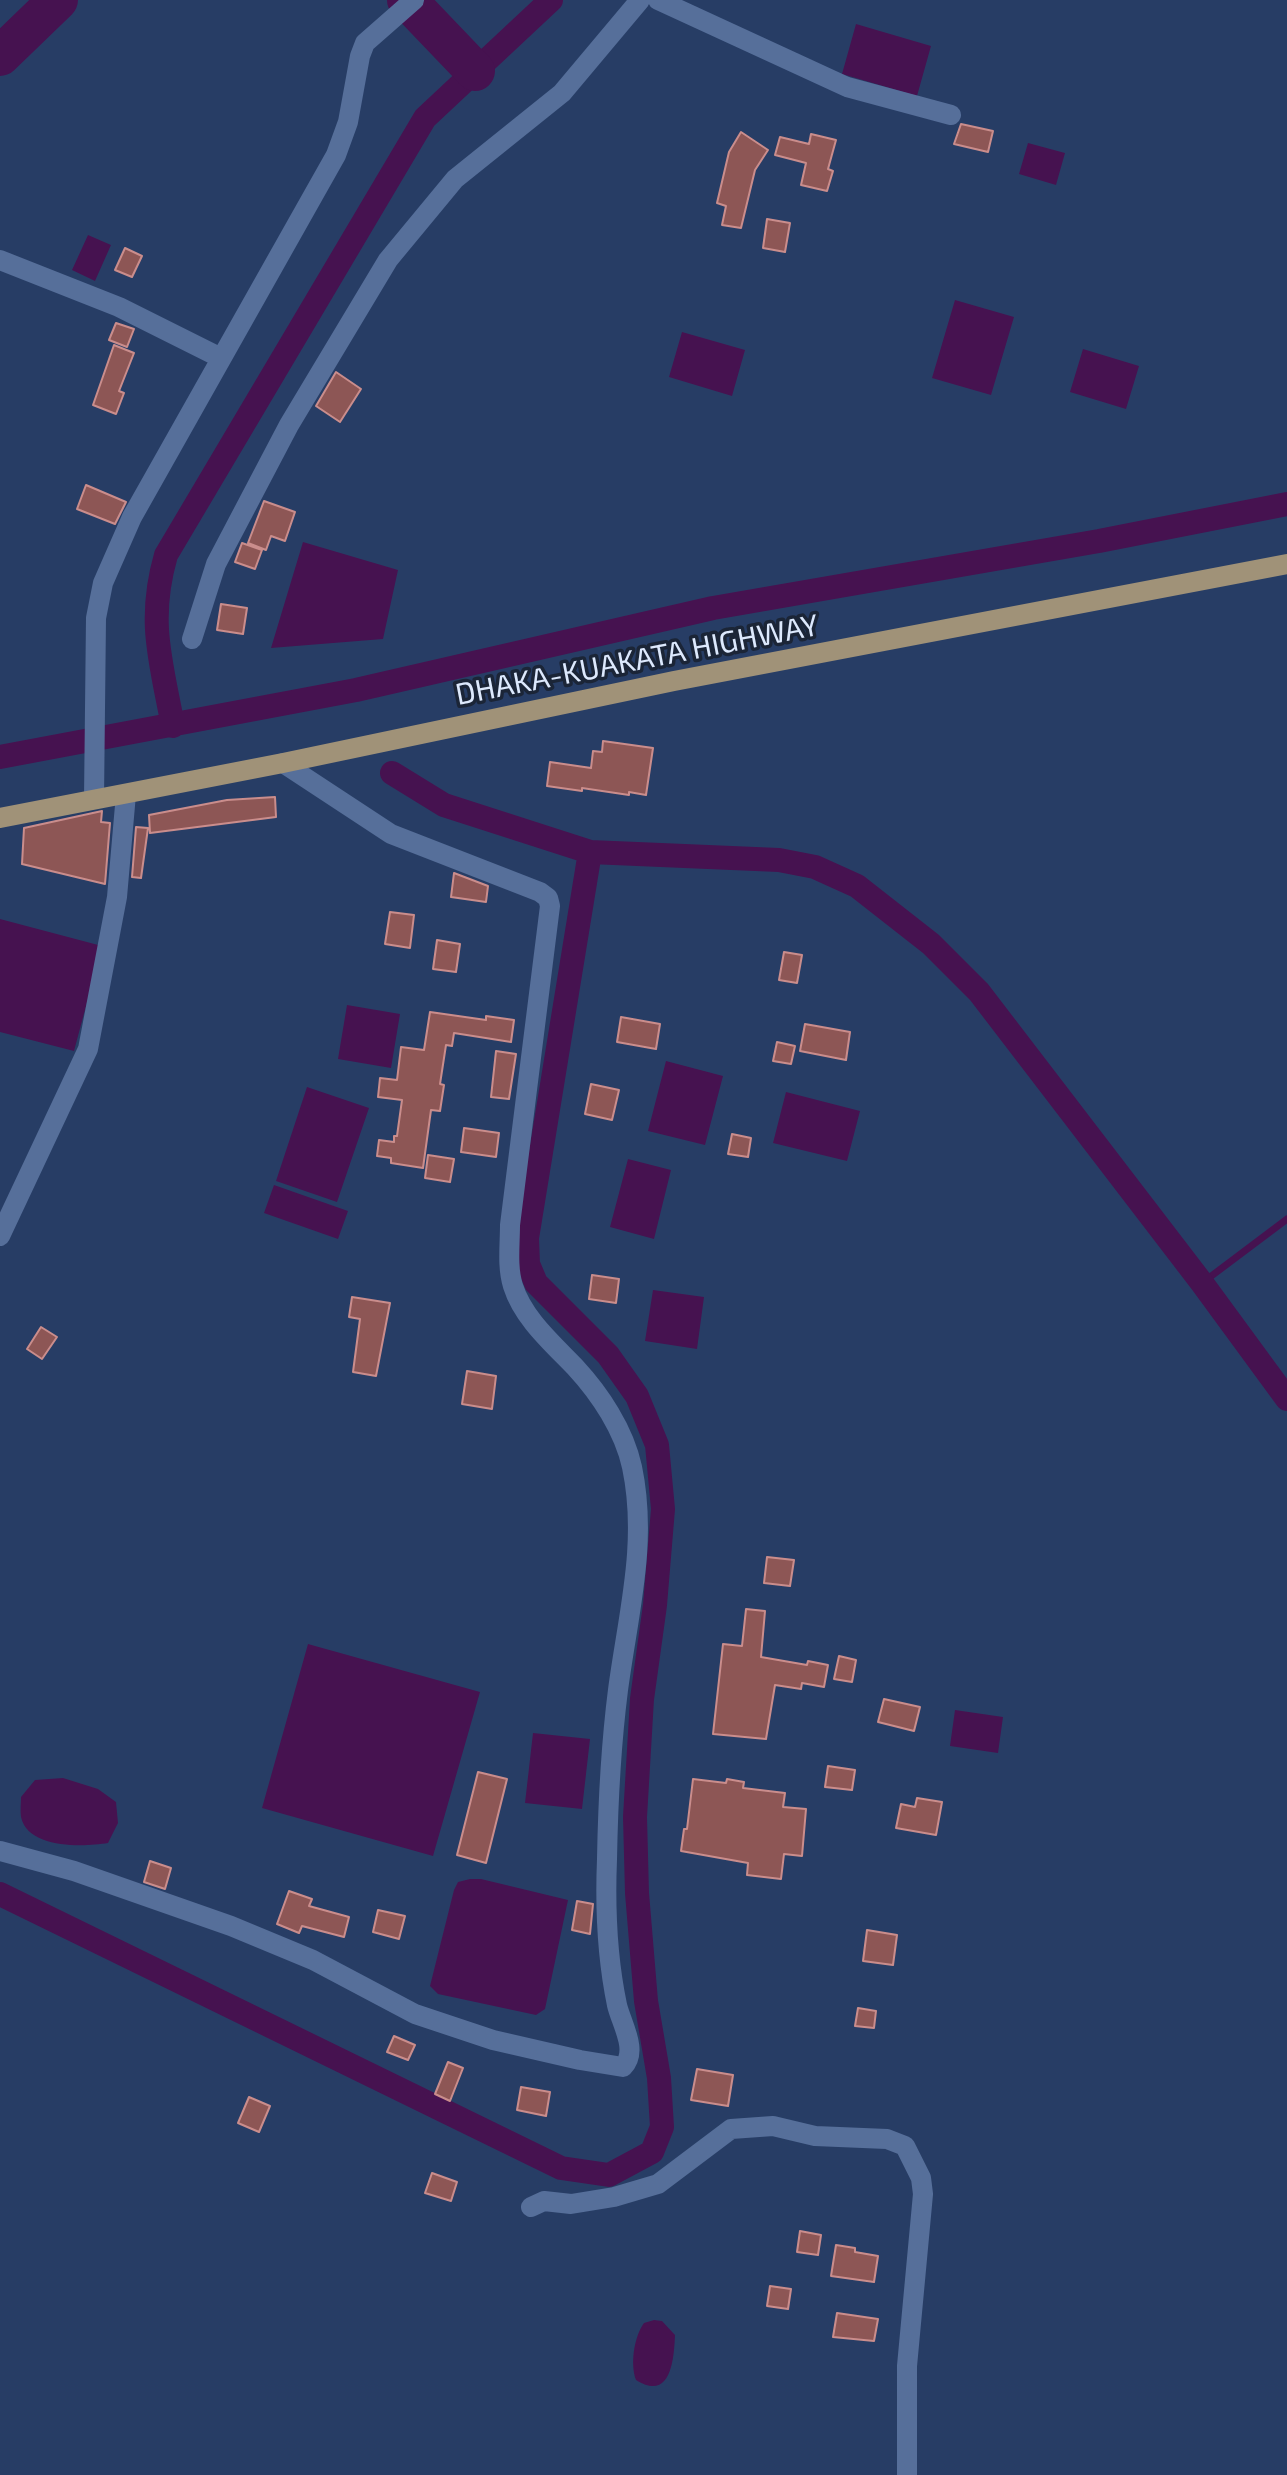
<!DOCTYPE html>
<html>
<head>
<meta charset="utf-8">
<style>
  body { margin:0 }
  canvas { display:block; background:#273d65 }
</style>
</head>
<body>
<canvas width="1287" height="2475"></canvas>
<script>
const c = document.querySelector('canvas').getContext('2d');
c.lineJoin = 'round';
function paint(path, color) { c.fillStyle = color; c.fill(path, 'evenodd'); }
function stroke(path, color, width, dash) { c.strokeStyle = color; c.lineWidth = width; c.lineCap = dash ? 'butt' : 'round'; c.setLineDash(dash || []); c.stroke(path); }
function drawText(font, color, halo, rows, align = 'center') {
  c.font = font + ' "Exo 2",sans-serif'; c.lineWidth = 7; c.setLineDash([]); c.textBaseline = 'middle'; c.strokeStyle = halo; c.fillStyle = color; for (const [text, x, y, turn = 0] of rows) {
    c.save(); c.translate(x, y); c.rotate((+turn || 0) * Math.PI / 180); c.textAlign = isNaN(turn) ? turn : align; if (halo) c.strokeText(text, 0, 0); c.fillText(text, 0, 0); c.restore();
  }
}
paint(new Path2D(`
  M856,24l75,22 -14,50 -75,-22z
  M1028,143l37,10 -9,32 -37,-11z
  M88,235l23,10 -16,36 -23,-11z
  M955,300l59,17 -23,78 -59,-17z
  M682,332l63,18 -13,46 -63,-19z
  M1083,349l56,17 -13,43 -56,-17z
  M303,542l95,28 -15,69 -112,9z
  M0,919l102,27 -28,105 -74,-19z
  M347,1005l53,9 -9,54 -53,-9z
  M666,1061l57,15 -18,69 -57,-14z
  M307,1087l62,21 -32,94 -61,-21z
  M786,1092l74,19 -13,50 -74,-18z
  M628,1159l43,11 -17,69 -44,-12z
  M274,1185l74,26 -10,28 -74,-26z
  M653,1290l51,7 -7,52 -52,-8z
  M308,1644l172,48 -47,164 -171,-48z
  M955,1710l48,7 -5,36 -48,-7z
  M533,1733l57,6 -8,70 -57,-6z
  M63,1778l35,11 18,13 2,21 -10,20c-25,4 -80,6 -87,-26 -1,-6 0,-14 0,-20l14,-17z
  M470,1879h11l87,21 -23,109 -9,6 -98,-21 -8,-8 24,-96 4,-8z
  M654,2320l8,1 13,14c-1,24 -4,67 -39,45 -6,-16 -2,-43 8,-57z`), '#461250');
stroke(new Path2D(`
  M1202,1283l85,-64`), '#461250', 7);
stroke(new Path2D(`
  M173,726c-12,-65 -26,-105 -7,-171l259,-437 126,-118
  M0,757l356,-67 357,-82 386,-67 188,-37
  M392,773l52,32 146,47 189,8 36,7 42,19 74,58 48,48 223,291 85,116
  M0,1894l561,274 48,7 43,-23 10,-25 -3,-49 -13,-77 -9,-108 -2,-76 7,-118 13,-94 8,-96 -6,-64 -20,-49 -29,-41 -72,-72 -8,-19 -1,-26 63,-386`), '#461250', 24);
stroke(new Path2D(`
  M407,0l68,71
  M0,56l58,-56`), '#461250', 40);
const building = new Path2D(`
  M961,124l32,7 -5,21 -34,-8z
  M741,132l27,18 -13,20 -14,58 -19,-3 4,-19 -9,-3 12,-51z
  M811,134l25,6 -8,29 5,2 -6,20 -26,-6 5,-22 -31,-8 5,-18 29,7z
  M767,219l23,4 -5,29 -22,-4z
  M125,248l17,8 -10,21 -17,-7z
  M116,323l18,6 -7,18 -18,-7z
  M114,345l20,8 -15,38 5,2 -8,21 -23,-9z
  M336,372l25,17 -21,33 -24,-16z
  M86,485l40,17 -11,22 -38,-15z
  M264,501l31,11 -10,29 -14,-5 -5,14 -18,-7z
  M242,543l20,7 -7,19 -20,-7z
  M221,604l26,4 -4,26 -26,-4z
  M603,741l50,7 -7,47 -17,-3v3l-47,-7v3l-35,-5 3,-24 41,6 2,-17 9,1z
  M275,797l1,20 -126,16 -1,-18 78,-15z
  M102,811l-1,11 9,1 -5,61 -83,-20 2,-36z
  M136,827l12,1 -7,50 -9,-1z
  M454,873l34,13 -2,16 -35,-5z
  M390,912l24,3 -4,33 -25,-4z
  M437,940l23,4 -4,28 -23,-3z
  M784,952l18,3 -5,28 -18,-3z
  M430,1012l56,8v-4l28,4 -3,22 -57,-9 -2,13 -6,-1 -6,39 4,1 -4,26 -9,-1 -8,58 -32,-5v-5l-14,-2 2,-16 15,2v-6h3l5,-36 -24,-3 2,-19 17,2 4,-33 23,3z
  M621,1017l39,7 -4,25 -39,-7z
  M805,1024l45,8 -4,28 -46,-9z
  M777,1042l18,4 -4,18 -18,-3z
  M496,1051l20,3 -7,45 -18,-2z
  M591,1084l28,6 -7,30 -27,-6z
  M464,1128l35,5 -3,24 -35,-5z
  M732,1134l19,4 -3,19 -20,-3z
  M428,1155l26,4 -4,23 -25,-4z
  M592,1275l27,4 -3,24 -27,-4z
  M352,1297l38,6 -14,73 -23,-4 7,-53 -11,-2z
  M41,1327l16,10 -15,22 -15,-10z
  M467,1371l29,5 -4,33 -30,-5z
  M767,1557l27,3 -4,26 -26,-3z
  M746,1609l19,2 -4,46 46,8 1,-4 20,4 -4,22 -22,-4 -1,6 -26,-4 -9,54 -53,-5 10,-90 19,2z
  M839,1656l17,4 -4,22 -18,-3z
  M884,1699l36,8 -6,24 -36,-9z
  M828,1766l27,4 -3,20 -27,-3z
  M478,1772l29,7 -21,84 -29,-8z
  M693,1779l33,4 1,-4 17,3 -1,6 42,5 -2,14 23,2 -4,47 -18,-2 -3,25 -34,-4 1,-12 -67,-12 3,-22h3z
  M917,1798l25,4 -6,33 -40,-7 5,-24 14,3z
  M150,1861l21,7 -6,21 -21,-7z
  M289,1891l23,8 -3,7 40,11 -5,20 -42,-11 -3,7 -22,-9z
  M577,1901l16,3 -3,30 -18,-4z
  M378,1910l27,6 -6,23 -26,-7z
  M867,1930l30,5 -4,30 -30,-4z
  M858,2008l18,3 -2,17 -19,-2z
  M394,2036l21,9 -7,15 -21,-8z
  M448,2062l15,6 -13,33 -15,-7z
  M697,2069l36,6 -5,31 -37,-6z
  M521,2087l29,5 -4,24 -29,-6z
  M249,2097l21,9 -11,26 -21,-9z
  M432,2173l25,9 -6,19 -26,-8z
  M800,2231l21,4 -3,20 -21,-3z
  M836,2245l19,3v4l23,4 -4,26 -43,-6z
  M770,2286l21,3 -3,20 -21,-3z
  M837,2313l41,6 -4,22 -41,-4z`);
paint(building, '#8d5655');
stroke(building, '#ca8d8c', 2);
stroke(new Path2D(`
  M658,0l189,87 104,28
  M0,260l119,47 102,51
  M192,639l24,-75 73,-139 99,-165 67,-81 107,-86 78,-93
  M94,799l2,-181 7,-35 29,-66 204,-362 12,-33 12,-66 5,-13 49,-43
  M0,1236l88,-187 29,-152 9,-103
  M0,1851l74,20 157,55 82,34 102,54 78,26 87,20 43,7c16,-16 -2,-44 -6,-62 -10,-48 -12,-97 -10,-146 1,-56 4,-114 11,-169 10,-76 30,-147 14,-223 -8,-37 -32,-73 -57,-100 -23,-24 -52,-49 -62,-81 -6,-19 -3,-41 -3,-61l40,-319 -2,-8 -8,-6 -149,-58 -108,-71
  M531,2207l13,-6 27,3 43,-7 44,-13 73,-55 42,-3 42,10 72,3 18,7 16,32 2,16 -16,172v109`), '#566f9a', 20);
stroke(new Path2D(`
  M0,818l283,-55 391,-82 613,-117`), '#a09278', 20);
drawText('30px', '#dde9fd', '#1b2537', [
  ["DHAKA-KUAKATA HIGHWAY",637,660,-11]
]);
</script>
</body>
</html>
